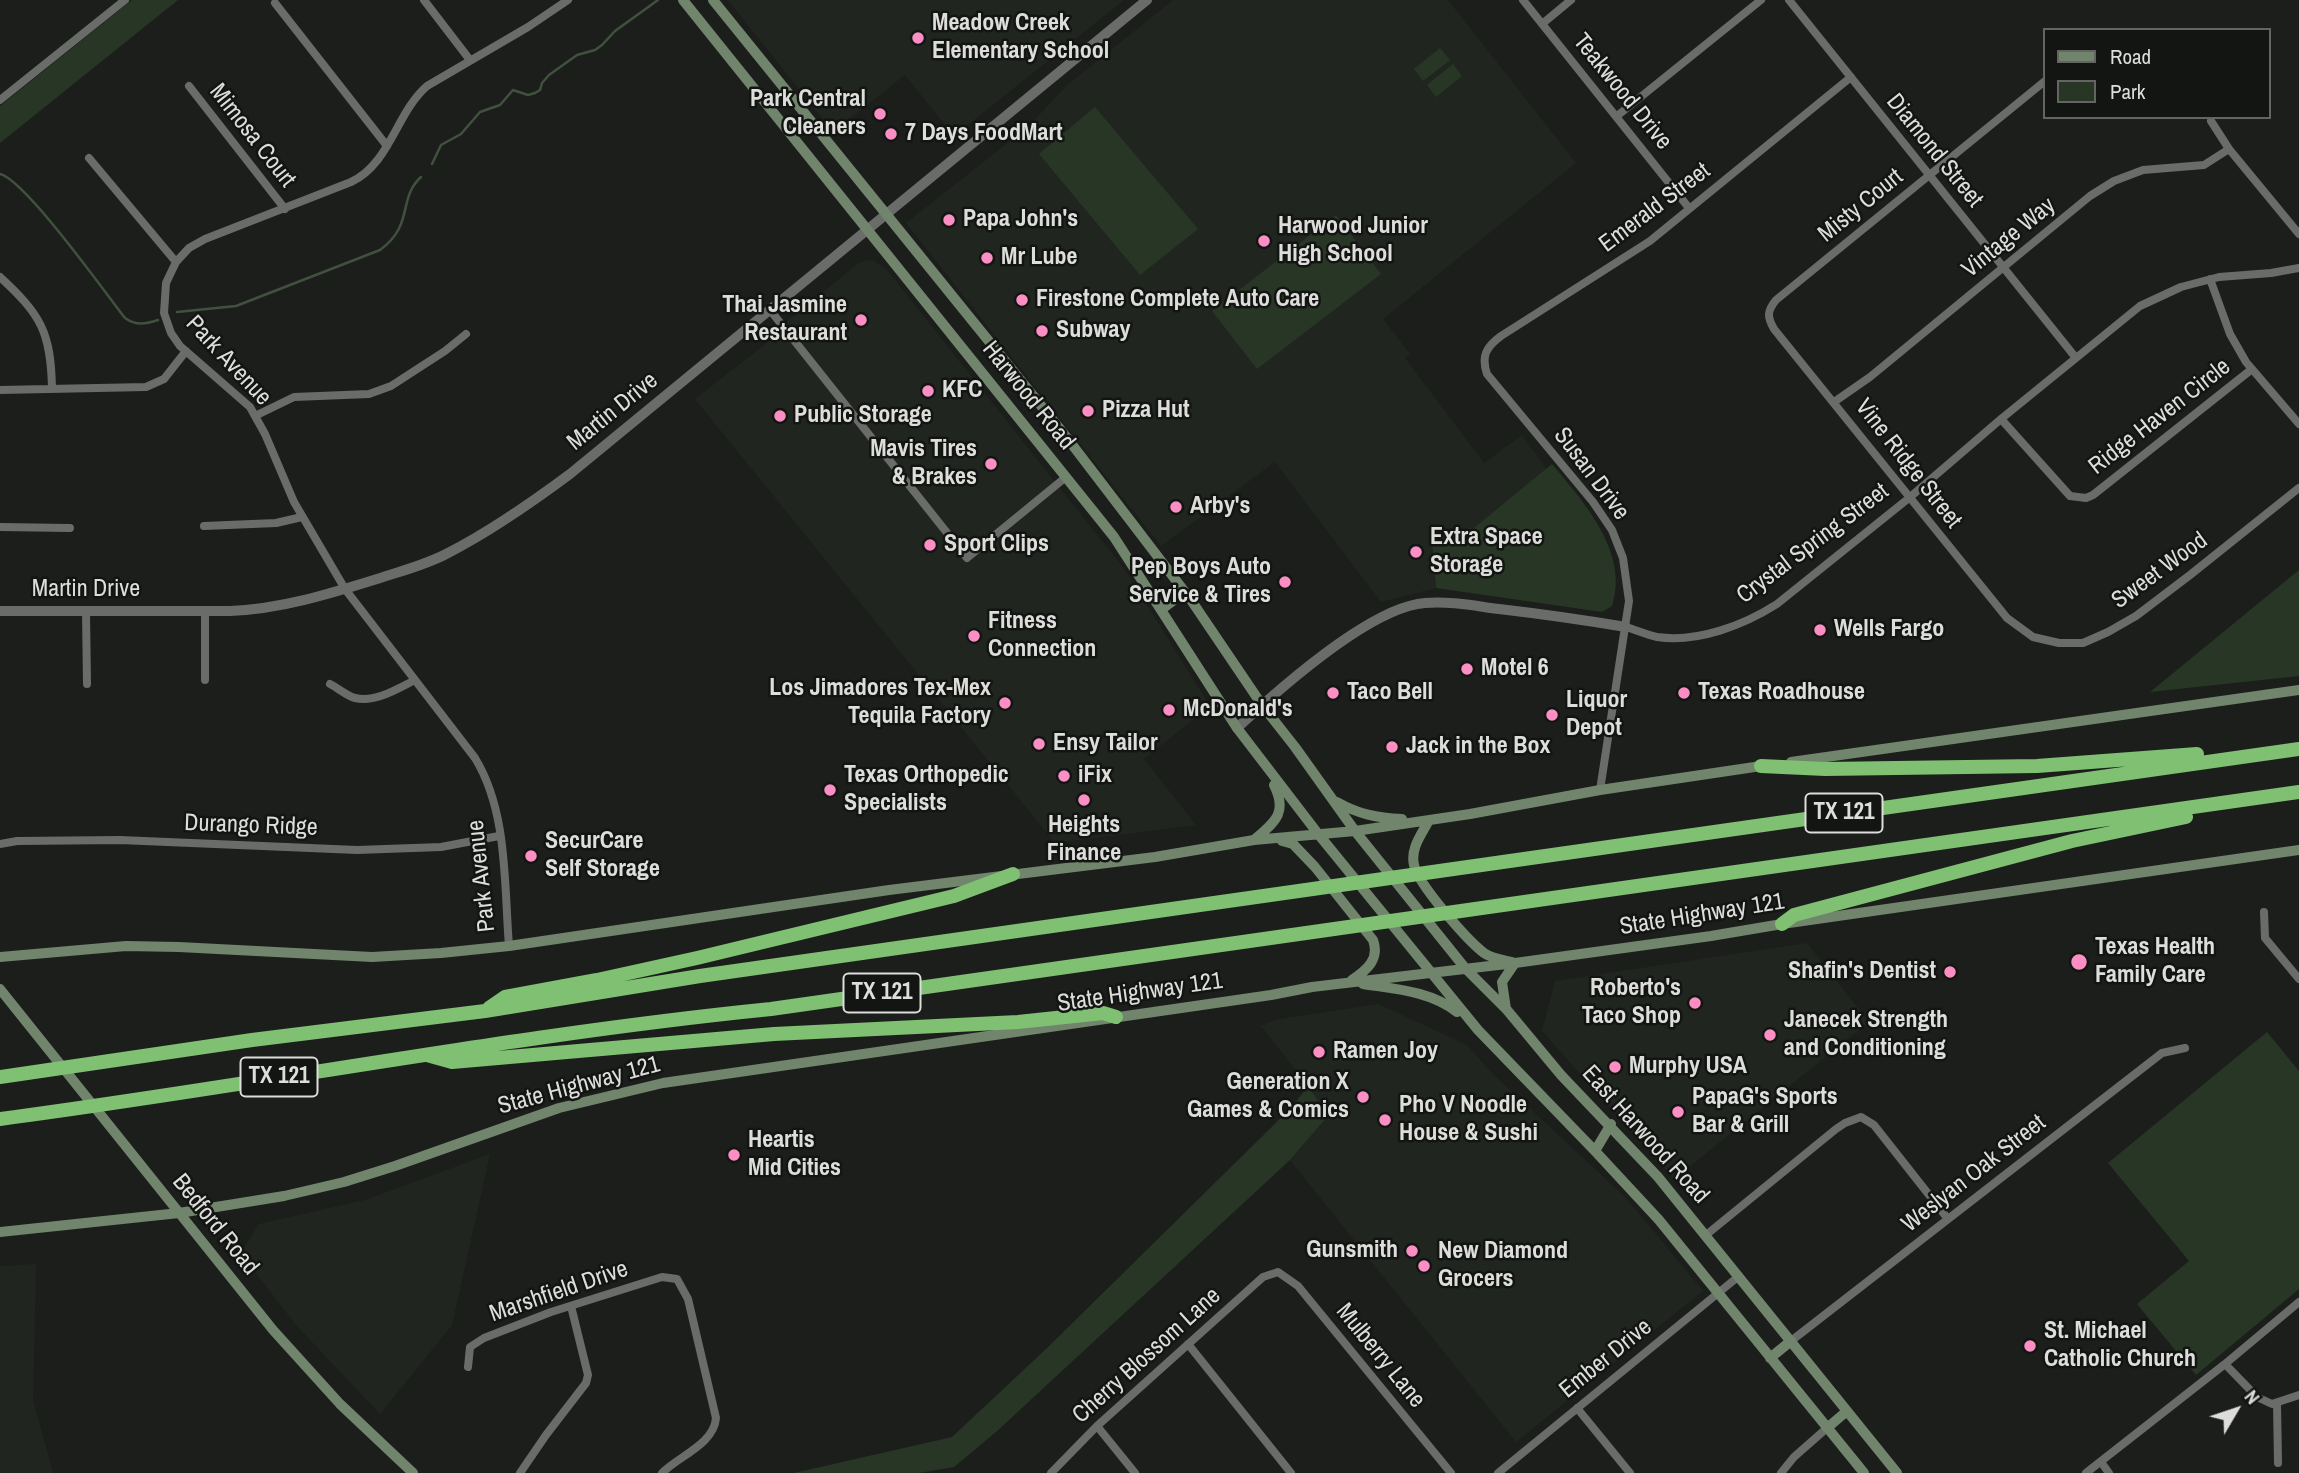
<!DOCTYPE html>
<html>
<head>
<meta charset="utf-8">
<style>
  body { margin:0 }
  #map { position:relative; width:2299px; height:1473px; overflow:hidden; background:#1c1e1c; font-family:"Archivo Narrow",sans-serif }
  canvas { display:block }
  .legend { position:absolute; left:2043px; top:28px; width:228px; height:91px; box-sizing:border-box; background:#131513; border:2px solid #646563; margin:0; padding:9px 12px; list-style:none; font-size:21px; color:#dddedc }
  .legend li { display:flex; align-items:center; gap:14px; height:35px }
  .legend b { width:35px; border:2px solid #646563 }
  .north { position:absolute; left:2201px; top:1375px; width:70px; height:70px; -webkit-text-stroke:5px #131513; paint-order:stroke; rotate:51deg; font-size:19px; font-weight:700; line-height:28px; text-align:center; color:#dddedc }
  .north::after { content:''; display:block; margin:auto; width:24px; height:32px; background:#dddedc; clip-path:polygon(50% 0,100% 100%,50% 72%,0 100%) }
</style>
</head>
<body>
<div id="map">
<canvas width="2299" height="1473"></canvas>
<ul class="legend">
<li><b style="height:9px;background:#70856c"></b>Road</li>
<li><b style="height:19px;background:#283625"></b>Park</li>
</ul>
<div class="north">N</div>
</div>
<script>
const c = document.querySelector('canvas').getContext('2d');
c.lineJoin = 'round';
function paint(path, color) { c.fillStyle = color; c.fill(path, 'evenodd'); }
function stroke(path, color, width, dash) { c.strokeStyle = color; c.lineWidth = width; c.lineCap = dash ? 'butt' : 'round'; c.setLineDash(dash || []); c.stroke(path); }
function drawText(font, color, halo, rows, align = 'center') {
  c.font = font + ' "Archivo Narrow",sans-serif'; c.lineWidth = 5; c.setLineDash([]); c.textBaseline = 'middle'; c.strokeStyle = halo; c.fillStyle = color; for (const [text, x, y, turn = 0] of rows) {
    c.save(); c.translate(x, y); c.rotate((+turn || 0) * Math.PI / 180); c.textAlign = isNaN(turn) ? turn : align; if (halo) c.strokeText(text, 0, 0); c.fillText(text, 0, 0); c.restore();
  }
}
paint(new Path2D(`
  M728,0h396l-170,136 -49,-61 -72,57z
  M1173,0h275l128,163 -193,156 27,35 -5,4 79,105 38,-28 25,34 -73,60 -43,3 5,56 -55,14 -106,-140 -114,84 -255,-323 122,-96 38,-41z
  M872,260l15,10 238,300 85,136 -66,53 52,66 -141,18 -360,-444 82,-64 -3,-3 86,-70z
  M1807,943l62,79 -195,157 -132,-148 13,-50z
  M1378,1004l89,41 27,30 132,123 77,93 -187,151 -226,-282 38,-44 -20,-30 -47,-60 13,-6z
  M490,1154l-38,171 -72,89 -85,-90 -49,-64 -3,-11 16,-25 106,-24z
  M36,1264l-3,136 20,73h-53v-207z`), '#20261f');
paint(new Path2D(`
  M132,0h46l-178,143v-37z
  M1440,48l10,12 -27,21 -9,-12z
  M1453,64l9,12 -26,21 -9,-12z
  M1095,107l103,122 -58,46 -101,-121z
  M1336,215l45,59 -124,95 -45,-58z
  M1552,464c31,37 78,89 60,142l-10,6 -166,-24 -5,-56 43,-4z
  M2299,570v106l-149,16z
  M2267,1032l32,39v218l-103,86 -59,-71 52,-43 -81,-98z
  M1308,1086l20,30 -38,44 -294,272 -42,35 -35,6h-125l158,-36 94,-88 246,-242z`), '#283625');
stroke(new Path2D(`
  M432,164l9,-19 20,-11 19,-22 20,-7 13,-15 15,5 7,-2 5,-3 2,-7 7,-8 28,-20 18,-5 7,-5 13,-14 43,-31
  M0,174c25,6 104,117 125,144 11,8 21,6 33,2
  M177,312l59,-6 144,-56c35,-26 17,-51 41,-73`), '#40523d', 2.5);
stroke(new Path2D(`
  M424,0l46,60
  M1523,0l166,208
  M1789,0l287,358
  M275,3l112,143
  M1542,24l29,-24
  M2045,81l-269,219c-9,11 -9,17 -2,29l233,289 26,19 26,6h24l25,-11 28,-16 54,-41 109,-87
  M189,86l96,123
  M0,100l125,-100
  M1617,116l144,-116
  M2211,121l18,28 70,85
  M89,158l87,104
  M0,277c41,38 51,55 52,112
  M2210,279l20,55 16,28 53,62
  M770,310l197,248 99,-81
  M0,390l146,-3 18,-8 22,-28
  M1834,402l36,-25 220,-181 24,-15 29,-11 61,-5 25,-16
  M255,416l39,-19 75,-3 22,-8 54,-35 21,-17
  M2001,419l69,77 16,2 7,-3 159,-126
  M204,526l72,-3 26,-6
  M0,527l70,1
  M205,611v69
  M86,612l1,72
  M1626,627c10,3 21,8 31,10 41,6 87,-12 120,-33l132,-106 92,-79 139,-113 41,-19 38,-10 52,-4 28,-5
  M330,684c8,4 17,12 25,14 20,5 42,-9 60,-18
  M1600,790l29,-189 -6,-43 -11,-28 -19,-28 -106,-128c-6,-18 -1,-27 14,-38l149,-95 201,-164
  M0,844l17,-3 103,-1 237,10 84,-3 58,-11
  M2264,912l1,26 34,41
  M509,946c-5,-62 -1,-134 -34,-188l-130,-169 -51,-87 -29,-68 -15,-27 -70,-61 -9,-13 -7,-20 2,-30 10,-21 13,-14 16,-9 146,-57c39,-18 45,-69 76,-96l101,-59 40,-27
  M1706,1235l130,-106 9,-6 16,-6 13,8 74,94
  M1791,1341l371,-288 23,-5
  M1188,1344l103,129
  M2225,1364l32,33 15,7 27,-9
  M468,1367l2,-20 14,-9 67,-26 111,-35 15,2 11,20 28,119c-2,26 -37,38 -54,55
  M2277,1403l1,60
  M1577,1408l53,65
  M1097,1426l38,47
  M2101,1462l8,11
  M520,1473l26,-38 40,-52 2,-8 -17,-69
  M1051,1473l46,-47 166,-149 15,-5 20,14 153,187
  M1498,1473l241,-197
  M1781,1473l13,-16 33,-29
  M2086,1473l139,-109 74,-62`), '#6a6c6a', 8);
stroke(new Path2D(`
  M0,611h230c51,-2 99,-17 147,-32 24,-8 49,-14 71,-26 43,-22 83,-50 122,-79l577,-474
  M1237,728c41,-38 133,-121 188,-125 25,-2 50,3 74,6 43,5 85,11 127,18`), '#6a6c6a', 10);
stroke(new Path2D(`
  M683,0l431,537 123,191 82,107 159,195 117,121 64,69 205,253
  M713,0l351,434 127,166 71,105 33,42 60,84 110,137 42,42 54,65 97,102 239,296
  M1162,609l23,-17
  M1791,762l508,-72
  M1337,802c21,12 40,16 65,17
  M1429,820c-7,14 -19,28 -15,45 4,19 53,75 70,88 8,6 21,7 31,10l-13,19 4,27
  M1254,840c21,-18 34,-27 20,-55
  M1282,841l11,3 22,23 58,73c7,19 -6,30 -21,40
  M0,957l126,-11 53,1 193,10 69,-4 68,-7 380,-56 266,-33 99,-17 101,-9 115,-17 130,-24 168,-25
  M1363,984c32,5 68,7 94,28
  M0,989l273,341 67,74 73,69
  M1595,1151l16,-27
  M0,1232l179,-19 105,-17 60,-14 51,-16 164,-58 104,-25 608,-88 41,-8 203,-24 196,-27 71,-12 517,-74
  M1770,1358l21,-17
  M1827,1428l20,-17`), '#70856c', 10);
stroke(new Path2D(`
  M1761,766l64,3 212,-3 160,-12
  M1782,924l12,-9 278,-74 114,-24
  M489,1008l16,-11 92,-17 100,-22 257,-62 59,-22
  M427,1055l25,7 322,-28 244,-12 85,-9 13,4
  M0,1077l252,-37 233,-29 215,-35 1599,-227
  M0,1119c258,-34 512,-84 771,-110l1528,-217`), '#7fc072', 14);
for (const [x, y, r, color] of [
  [918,38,7,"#fb8fc4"],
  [880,114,7,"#fb8fc4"],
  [891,134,7,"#fb8fc4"],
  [949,220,7,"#fb8fc4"],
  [1264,241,7,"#fb8fc4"],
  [987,258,7,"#fb8fc4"],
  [1022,300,7,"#fb8fc4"],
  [861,320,7,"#fb8fc4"],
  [1042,331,7,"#fb8fc4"],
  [928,391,7,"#fb8fc4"],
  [1088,411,7,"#fb8fc4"],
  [780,416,7,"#fb8fc4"],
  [991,464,7,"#fb8fc4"],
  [1176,507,7,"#fb8fc4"],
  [930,545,7,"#fb8fc4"],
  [1416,552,7,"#fb8fc4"],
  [1285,582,7,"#fb8fc4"],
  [1820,630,7,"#fb8fc4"],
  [974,636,7,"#fb8fc4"],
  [1467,669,7,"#fb8fc4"],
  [1333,693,7,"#fb8fc4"],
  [1684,693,7,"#fb8fc4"],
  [1005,703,7,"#fb8fc4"],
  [1169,710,7,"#fb8fc4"],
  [1552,715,7,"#fb8fc4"],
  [1039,744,7,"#fb8fc4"],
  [1392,747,7,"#fb8fc4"],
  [1064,776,7,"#fb8fc4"],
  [830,790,7,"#fb8fc4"],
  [1084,800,7,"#fb8fc4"],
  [531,856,7,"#fb8fc4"],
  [2079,962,9,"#fb8fc4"],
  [1950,972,7,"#fb8fc4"],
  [1695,1003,7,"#fb8fc4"],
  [1770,1035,7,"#fb8fc4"],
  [1319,1052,7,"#fb8fc4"],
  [1615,1067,7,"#fb8fc4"],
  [1363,1097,7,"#fb8fc4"],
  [1678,1112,7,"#fb8fc4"],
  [1385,1120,7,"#fb8fc4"],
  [734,1155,7,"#fb8fc4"],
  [1412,1251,7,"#fb8fc4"],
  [1424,1266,7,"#fb8fc4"],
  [2030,1346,7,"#fb8fc4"]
]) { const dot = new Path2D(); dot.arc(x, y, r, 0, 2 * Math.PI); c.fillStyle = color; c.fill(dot); stroke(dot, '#131513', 2.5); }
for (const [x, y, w] of [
  [1844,813,77],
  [882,993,77],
  [279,1077,77]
]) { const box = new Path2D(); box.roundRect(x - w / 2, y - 19.5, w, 39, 5); c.fillStyle = '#131513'; c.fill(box); stroke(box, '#dddedc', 2); }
drawText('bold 23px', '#dddedc', null, [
  ["TX 121",1844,813],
  ["TX 121",882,993],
  ["TX 121",279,1077]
]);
drawText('bold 24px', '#dddedc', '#131513', [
  ["Meadow Creek",932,24],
  ["Elementary School",932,52],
  ["Park Central",866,100,"right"],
  ["Cleaners",866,128,"right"],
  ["7 Days FoodMart",905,134],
  ["Papa John's",963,220],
  ["Harwood Junior",1278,227],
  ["High School",1278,255],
  ["Mr Lube",1001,258],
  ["Firestone Complete Auto Care",1036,300],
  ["Thai Jasmine",847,306,"right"],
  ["Restaurant",847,334,"right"],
  ["Subway",1056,331],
  ["KFC",942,391],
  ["Pizza Hut",1102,411],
  ["Public Storage",794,416],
  ["Mavis Tires",977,450,"right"],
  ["& Brakes",977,478,"right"],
  ["Arby's",1190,507],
  ["Extra Space",1430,538],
  ["Storage",1430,566],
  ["Sport Clips",944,545],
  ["Pep Boys Auto",1271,568,"right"],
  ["Service & Tires",1271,596,"right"],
  ["Fitness",988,622],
  ["Connection",988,650],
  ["Wells Fargo",1834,630],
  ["Motel 6",1481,669],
  ["Los Jimadores Tex-Mex",991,689,"right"],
  ["Tequila Factory",991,717,"right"],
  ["Taco Bell",1347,693],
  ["Texas Roadhouse",1698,693],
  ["Liquor",1566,701],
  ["Depot",1566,729],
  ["McDonald's",1183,710],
  ["Ensy Tailor",1053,744],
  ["Jack in the Box",1406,747],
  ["Texas Orthopedic",844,776],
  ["Specialists",844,804],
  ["iFix",1078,776],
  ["Heights",1084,826,"center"],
  ["Finance",1084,854,"center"],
  ["SecurCare",545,842],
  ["Self Storage",545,870],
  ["Texas Health",2095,948],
  ["Family Care",2095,976],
  ["Shafin's Dentist",1936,972,"right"],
  ["Roberto's",1681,989,"right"],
  ["Taco Shop",1681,1017,"right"],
  ["Janecek Strength",1784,1021],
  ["and Conditioning",1784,1049],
  ["Ramen Joy",1333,1052],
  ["Murphy USA",1629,1067],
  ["Generation X",1349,1083,"right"],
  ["Games & Comics",1349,1111,"right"],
  ["PapaG's Sports",1692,1098],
  ["Bar & Grill",1692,1126],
  ["Pho V Noodle",1399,1106],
  ["House & Sushi",1399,1134],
  ["Heartis",748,1141],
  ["Mid Cities",748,1169],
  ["Gunsmith",1398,1251,"right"],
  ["New Diamond",1438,1252],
  ["Grocers",1438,1280],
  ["St. Michael",2044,1332],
  ["Catholic Church",2044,1360]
], 'left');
drawText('24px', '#dddedc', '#131513', [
  ["Teakwood Drive",1622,92,51],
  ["Mimosa Court",252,136,52],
  ["Diamond Street",1934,151,51],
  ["Misty Court",1861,206,-39],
  ["Emerald Street",1655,208,-37],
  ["Vintage Way",2009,238,-39],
  ["Park Avenue",228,361,47],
  ["Harwood Road",1028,396,51],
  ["Martin Drive",613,412,-39],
  ["Ridge Haven Circle",2160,417,-38],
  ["Vine Ridge Street",1908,464,52],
  ["Susan Drive",1591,474,53],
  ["Crystal Spring Street",1813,544,-37],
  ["Sweet Wood",2160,571,-36],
  ["Martin Drive",86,590],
  ["Durango Ridge",251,826,2],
  ["Park Avenue",482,876,-96],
  ["State Highway 121",1702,915,-9],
  ["State Highway 121",1140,993,-8],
  ["State Highway 121",579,1086,-15],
  ["East Harwood Road",1645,1135,48],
  ["Weslyan Oak Street",1974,1174,-38],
  ["Bedford Road",215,1225,51],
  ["Marshfield Drive",559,1292,-19],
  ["Cherry Blossom Lane",1147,1356,-42],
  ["Mulberry Lane",1380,1356,51],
  ["Ember Drive",1606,1359,-39]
]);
</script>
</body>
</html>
